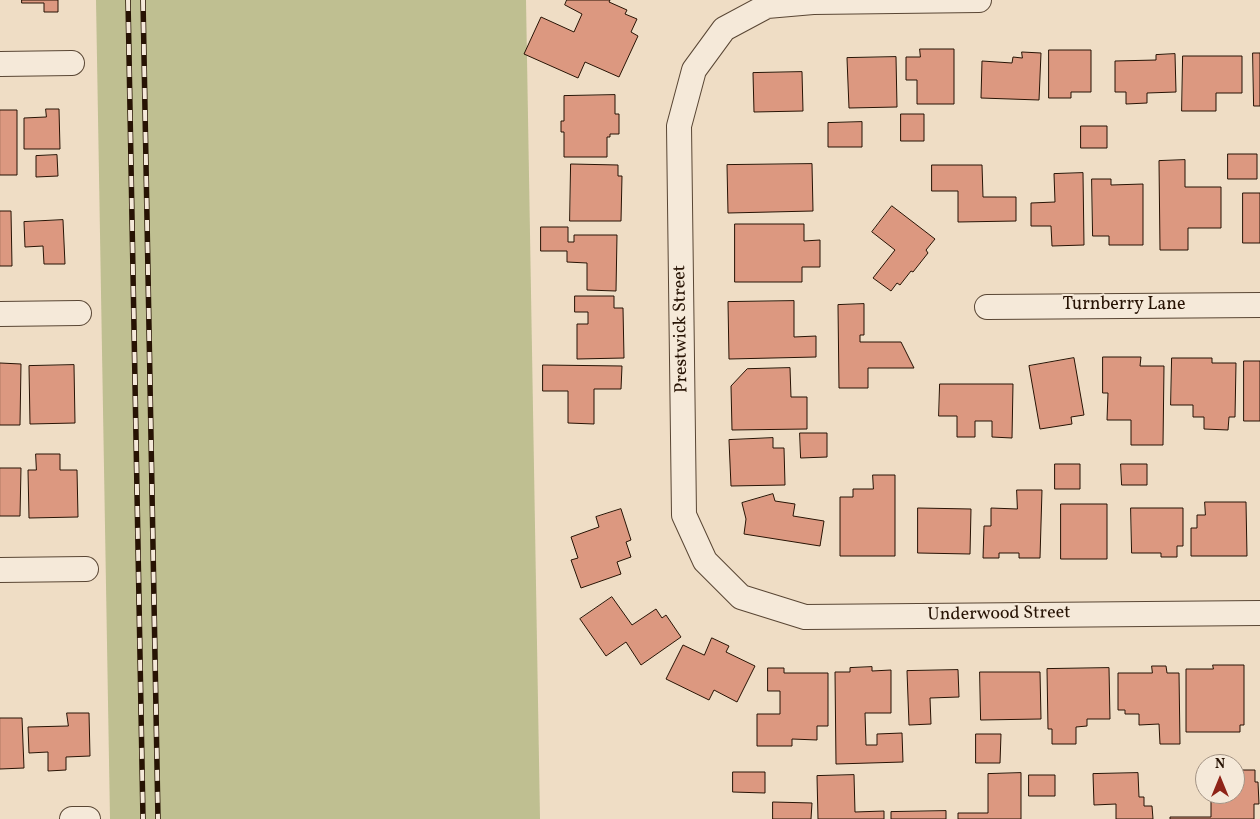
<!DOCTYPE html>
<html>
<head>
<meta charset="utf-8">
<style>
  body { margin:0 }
  #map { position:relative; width:1260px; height:819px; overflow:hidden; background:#efddc5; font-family:Vollkorn,serif }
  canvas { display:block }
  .north { position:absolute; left:1195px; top:754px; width:50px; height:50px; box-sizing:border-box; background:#f5e9d9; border:1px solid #a39384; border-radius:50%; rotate:0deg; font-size:14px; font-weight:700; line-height:20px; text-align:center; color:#271304 }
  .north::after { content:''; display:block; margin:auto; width:18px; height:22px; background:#8f2418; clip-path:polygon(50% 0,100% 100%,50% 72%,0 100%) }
</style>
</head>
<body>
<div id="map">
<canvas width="1260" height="819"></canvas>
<div class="north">N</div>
</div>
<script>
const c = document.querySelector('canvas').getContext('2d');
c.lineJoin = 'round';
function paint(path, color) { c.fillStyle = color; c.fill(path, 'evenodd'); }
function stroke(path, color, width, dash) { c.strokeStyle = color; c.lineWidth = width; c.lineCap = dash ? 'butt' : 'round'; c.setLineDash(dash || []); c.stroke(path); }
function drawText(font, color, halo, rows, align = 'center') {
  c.font = font + ' Vollkorn,serif'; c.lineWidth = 4; c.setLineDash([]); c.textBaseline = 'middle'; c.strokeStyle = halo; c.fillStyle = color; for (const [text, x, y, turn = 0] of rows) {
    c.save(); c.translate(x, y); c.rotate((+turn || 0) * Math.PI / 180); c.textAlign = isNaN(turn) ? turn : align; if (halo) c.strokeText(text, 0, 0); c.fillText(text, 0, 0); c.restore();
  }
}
paint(new Path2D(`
  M96,0h430l14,819h-430z`), '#bfbf91');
const building = new Path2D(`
  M22,0h36v12h-14v-9h-22z
  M567,0h43l-1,2 18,8 -2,4 12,5 -6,13 7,4 -19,41 -34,-15 -7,16 -54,-24 17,-37 33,15 8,-18 -17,-9z
  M920,49h34v55h-37v-24h-11v-23h14z
  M1049,50h42v42h-20v6h-22z
  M1022,52l19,1 -2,47 -58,-2 1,-37 30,2 1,-6 9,1z
  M1253,53h7v53h-6z
  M1175,54l1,38 -29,1v10l-21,1v-12h-11v-31l41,-1v-5z
  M1183,56h59v37h-26v18h-34z
  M896,57l1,50 -48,1 -2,-50z
  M802,72l1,39 -49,1 -1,-39z
  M615,95v19h4v20h-9v3h-3v20h-43v-25h-3v-11h3v-25z
  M46,109h13l1,40h-36v-31l22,-1z
  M0,110h17v65h-17z
  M901,114h23v27h-23z
  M862,122v25h-34v-24z
  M1081,126h26v22h-26z
  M1228,154h29v25h-29z
  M57,155l1,21 -22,1v-21z
  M1185,160v27h36v41h-33v22h-28l-1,-89z
  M571,164l47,1v11h4l-1,45h-51z
  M812,164l1,47 -85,2 -1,-48z
  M932,165h50l1,32h33v24l-58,1v-31h-26z
  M1083,173l1,72 -32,1 -1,-20h-20v-23l24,-1 -1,-28z
  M1092,179h19v6l32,-1v61h-34v-9h-16z
  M1243,193h17v50h-17z
  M892,206l43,33 -9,11 2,3 -15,19 -2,-1 -11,14 -3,-2 -6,8 -18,-13 22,-28 -23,-18z
  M0,211h11l1,55h-12z
  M63,220l2,44h-21l-1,-18 -18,1 -1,-25z
  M735,224h69v17l16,-1v27h-18v15h-67z
  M541,227h27v15h6v-7h43l-1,56 -29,-1v-27l-20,-1v-11h-26z
  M575,296h39v12h9l1,50 -47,1v-35h11v-12h-13z
  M794,301v36l22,-1v21l-87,2 -1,-57z
  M864,304v31h-4v7h41l13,26h-46v20h-29l-1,-83z
  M1103,357h38l-1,9h24l-1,79h-32v-25h-24l1,-27h-5z
  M1074,358l10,57 -13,2 1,7 -32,5 -11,-63z
  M1172,358h40v5h24l-1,54h-6l-1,13 -24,-1v-12h-11v-12h-22z
  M1244,361h16v60h-16z
  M0,363l21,1 -1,61h-20z
  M74,365l1,58 -45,1 -1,-58z
  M543,365l79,1 -1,23h-27v35l-26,-1v-32h-25z
  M790,368l1,29h16v32l-75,1 -1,-44 16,-17z
  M940,384h73l-1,54 -20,-1v-16h-17v16h-18v-21h-18z
  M800,433h27v24l-26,1z
  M773,438v10h11l1,37 -54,1 -2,-46z
  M36,454h24v16h17l1,47 -49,1 -1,-48h8z
  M1055,464h25v25h-25z
  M1121,464h26v21h-25z
  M0,468h21l-1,48h-20z
  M873,475h22v81h-55v-59h13v-8h20z
  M1017,490h25l-2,68h-21v-5h-20v5h-16l1,-32h7v-18l26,1z
  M773,494l2,7 20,3 -2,12 31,5 -4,25 -76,-12 2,-15 -4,-16z
  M1205,502h41l1,54h-56v-28h6v-13h8z
  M1061,504h46v55h-46z
  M918,508l53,1 -1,45 -52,-1z
  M1131,508h52v38h-6v11h-16v-4h-29z
  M621,509l10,31 -5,2 5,15 -14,5 4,12 -40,14 -10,-28 7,-2 -7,-21 28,-10 -3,-10z
  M612,597l20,28 24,-16 6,9 4,-3 15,22 -40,28 -15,-23 -20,14 -26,-37z
  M712,638l17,8 -3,6 29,14 -18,36 -23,-12 -5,10 -43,-21 17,-34 21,10z
  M1213,665h31v60h-4v7h-54v-63h27z
  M1152,666h14l1,7h12l1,71h-20l-1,-20 -20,1v-11h-14v-4h-7v-37h34z
  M872,667v4l19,-1v43h-26l1,32h11v-11l25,-1 1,29 -67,2 -1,-92h15v-4z
  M768,668h16v5h44v53h-11v14l-25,-1v7h-35v-32h23v-23h-12z
  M1109,668l1,51h-23v7l-11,1v17h-24v-15h-4l-1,-60z
  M958,670l1,27 -29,1 1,26 -22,1 -2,-54z
  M980,672h60l1,47 -60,1z
  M67,713h22l1,43 -24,1v13l-18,1v-19l-19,1 -1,-26 40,-1z
  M0,718h22l2,50 -24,1z
  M976,734h25l-1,29h-24z
  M1235,770h20v12h3l1,22h-5v15h-84v-2h41v-18h19v-5h5z
  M733,772h32v21l-32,-1z
  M1021,773v46h-63v-6h30v-39z
  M1138,773l1,24h5v9h8l1,13h-37v-15l-22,1 -1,-31z
  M854,775l1,37 29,-1v8h-66l-1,-43z
  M1029,775h26v21h-26z
  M773,802l39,1 -1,16h-38z
  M946,811v8h-55v-7z`);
paint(building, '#dc9880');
stroke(building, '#271304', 1);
const street = new Path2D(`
  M979,0l-166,2 -46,4 -43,23 -30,41 -15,56 5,389 21,46 36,36 64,20 455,-4
  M0,64l72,-1
  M987,307l273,-2
  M0,314l79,-1
  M0,570l86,-1
  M72,819h16`);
stroke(street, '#594634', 26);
stroke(street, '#f5e9d9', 24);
const rail = new Path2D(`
  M128,0l15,819
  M143,0l15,819`);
stroke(rail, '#271304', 5.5);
stroke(rail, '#f5e9d9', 4, [11]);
drawText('18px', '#271304', '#f5e9d9', [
  ["Turnberry Lane",1124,306],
  ["Prestwick Street",682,329,-91],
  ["Underwood Street",999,615,-1]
]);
</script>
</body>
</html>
